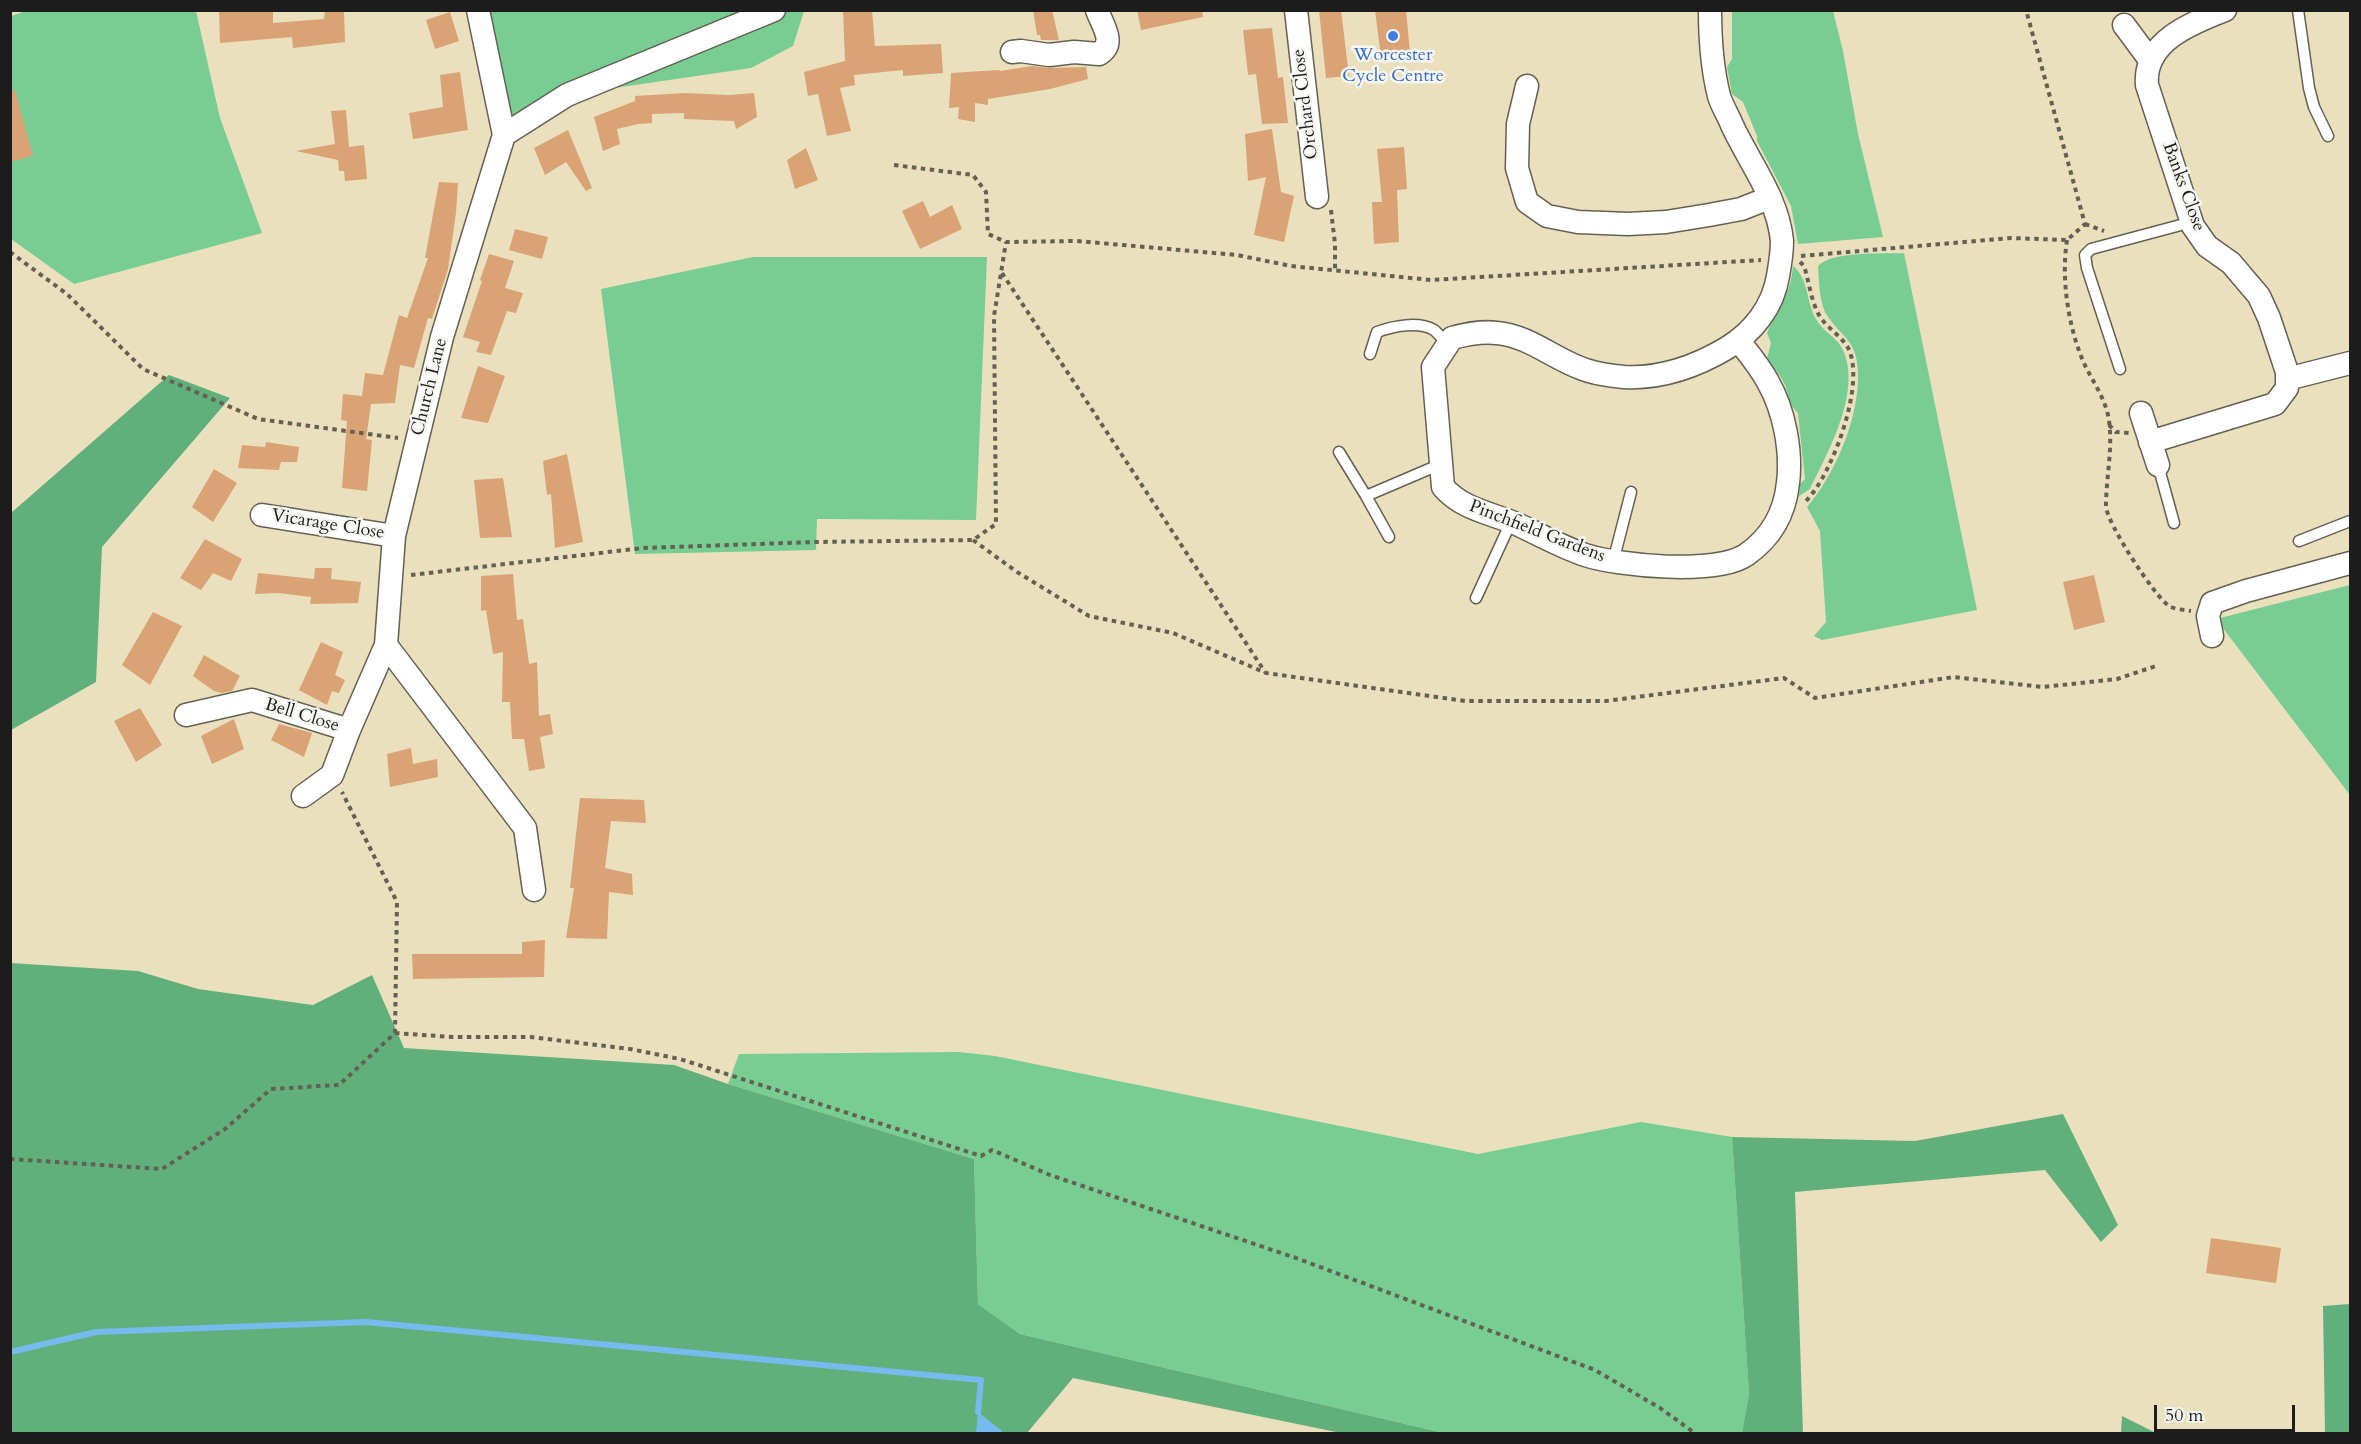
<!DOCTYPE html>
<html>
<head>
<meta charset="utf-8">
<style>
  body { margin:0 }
  #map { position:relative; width:2361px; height:1444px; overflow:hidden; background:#eae0bd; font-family:Cardo,serif }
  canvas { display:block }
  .frame { position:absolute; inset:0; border:12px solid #1c1c1c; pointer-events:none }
  .scale { position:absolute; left:2154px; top:1405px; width:141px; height:27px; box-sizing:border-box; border:3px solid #1c1c1c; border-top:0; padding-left:8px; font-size:18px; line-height:21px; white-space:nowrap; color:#1c1c1c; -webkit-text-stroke:4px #f6f6f2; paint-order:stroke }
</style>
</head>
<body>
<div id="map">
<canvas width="2361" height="1444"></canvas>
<div class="frame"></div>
<div class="scale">50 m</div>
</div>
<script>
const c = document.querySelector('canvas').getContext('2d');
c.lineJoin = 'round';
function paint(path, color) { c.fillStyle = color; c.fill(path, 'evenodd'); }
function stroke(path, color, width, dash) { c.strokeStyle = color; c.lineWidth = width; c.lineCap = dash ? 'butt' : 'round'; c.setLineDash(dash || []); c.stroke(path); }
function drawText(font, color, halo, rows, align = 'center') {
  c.font = font + ' Cardo,serif'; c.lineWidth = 5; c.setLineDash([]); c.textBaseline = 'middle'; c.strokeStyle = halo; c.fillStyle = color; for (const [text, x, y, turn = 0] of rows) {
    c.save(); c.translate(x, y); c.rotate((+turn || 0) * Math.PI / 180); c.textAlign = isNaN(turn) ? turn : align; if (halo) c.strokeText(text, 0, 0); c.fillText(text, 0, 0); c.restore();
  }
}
paint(new Path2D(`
  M29,10l167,1 24,107 42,115 -188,51 -63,-45v-223z
  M485,11h319l-11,35 -42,22 -184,27 -63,40z
  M1732,11h101l10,40 15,83 25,103 -85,7 -7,-38 -34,-65v-5l-14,-34 -11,-8 -5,-27 5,-8z
  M1904,253l73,357 -155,30 -8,-4 12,-14 -6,-91 -13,-24c30,-34 59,-103 49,-150 -4,-19 -22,-28 -31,-45 -6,-14 -6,-31 -7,-46 13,-15 66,-12 86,-13z
  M753,257h234l-11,263 -159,-1 -1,31 -181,4 -34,-265z
  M1793,266c16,13 13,36 23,53 6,12 22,19 27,31 19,42 -15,102 -33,139l-11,7 1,-12 5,-5 -7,-66c-9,-8 -9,-15 -12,-26 -4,-10 -12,-19 -19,-28l4,-16 -4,-10c12,-28 23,-35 26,-67z
  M2350,585v210l-134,-176z
  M959,1052l36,4 483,98 163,-32 91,15 17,257 -7,39h-298l-424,-99 -42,-30 -4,-145 -246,-75 11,-30z`), '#77cd92');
paint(new Path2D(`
  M169,375l61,23 -128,149 -6,135 -85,48v-217z
  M10,963l128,8 60,18 115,16 59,-30 32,73 270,17 54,19 246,75 4,145 42,30 424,99h-103l-268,-55 -46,55h-1016z
  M2063,1114l55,111 -17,17 -56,-72 -250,22 8,241h-61l7,-39 -17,-257 183,4z
  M2350,1304v129h-25l-2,-127z
  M2122,1416l34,17h-35z`), '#61b07c');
paint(new Path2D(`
  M978,1412l24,19v2h-26z`), '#76bbed');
stroke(new Path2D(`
  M10,1352l86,-20 270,-10 615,58 -3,32`), '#76bbed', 6);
paint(new Path2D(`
  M219,10h54v13l51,-4 1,-9h19l1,32 -52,6 -1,-11 -72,6z
  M843,10h29l3,36 66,-2 2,29 -40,3v-6l-49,5 1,10 -15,3 11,43 -24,5 -9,-42 -10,2 -4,-24 41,-11z
  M1033,10h19l7,30h-18l-1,-5h-3z
  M1137,10h65l1,7 -62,13z
  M1319,10h22l8,66 -23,2z
  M1375,10h31l4,43 -29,4z
  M450,12l9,29 -24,8 -9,-29z
  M1272,28l6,50 5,-1 5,46 -26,1 -6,-50 -8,1 -5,-45z
  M1032,66l18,2 36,-1 2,12 -38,10 -62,10v6l-13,-2v19l-17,-3 1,-12 -10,1 2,-35 48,-3 1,1z
  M460,72l8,58 -55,9 -4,-26 34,-6 -3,-32z
  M15,90l18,66 -23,6v-71z
  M685,93l44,2 25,-2 3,24 -21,12 -2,-8 -50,-2v-6l-32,1v9l-14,1 -21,5 3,15 -17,7 -9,-34 41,-16v-5z
  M346,110l3,37 15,-2 3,34 -22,2 -1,-10h-5l-1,-11 -42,-9 39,-7 -4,-33z
  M1272,129l9,63 13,4 -10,46 -30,-7 12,-58 -18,4 -3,-47z
  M568,130l24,58 -6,3 -20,-29 -21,13 -11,-27z
  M1404,147l3,42 -10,1 2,52 -25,2 -2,-42h10l-5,-53z
  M806,148l12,32 -23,9 -8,-29z
  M439,182l19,1 -2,30 -8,56 -16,50 -4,-1 -14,50 -14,-3 -5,38 -24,1 -5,35 6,1 -5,51 -25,-3 5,-67 -6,-1 2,-26 19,2 3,-23 18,2 16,-60 8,3 21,-60h-3z
  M923,201l7,16 22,-12 10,24 -42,20 -18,-38z
  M515,229l33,8 -6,22 -33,-9z
  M489,254l25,7 -9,27 18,5 -7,20 -9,-2 -16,44 -15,-3 4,-10 -17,-5 19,-56 -2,-1z
  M478,366l27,10 -17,47 -27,-5z
  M266,442l33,5 -2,15h-16l-2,8 -41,-2 4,-23 23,2z
  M567,454l16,88 -28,6 -4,-54 -4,1 -4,-34z
  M214,469l23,14 -24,39 -21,-15z
  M503,478l9,59 -32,1 -6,-58z
  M205,539l37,20 -11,22 -18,-8 -12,17 -21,-12z
  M315,568h17l-1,11 30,3 -3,21 -48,1 1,-7 -33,-4 -23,1 3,-21 56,6z
  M513,574l4,46 6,-1 6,45 8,-2 2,54 11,-2 3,20 -13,3 5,31 -16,3 -5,-32h-12l-2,-37h-8l1,-50 -10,2 -7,-44 -5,1v-35z
  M2094,575l11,47 -31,8 -11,-48z
  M153,612l29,14 -32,59 -28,-20z
  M321,642l22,10 -8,23 10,5 -6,13 -7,-2 -5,14 -28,-15z
  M204,655l36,21 -8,15 -11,2 -7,-2 -21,-15z
  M140,708l22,37 -26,17 -22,-41z
  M234,719l10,30 -32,15 -11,-28z
  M279,724l33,9 -8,24 -33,-17z
  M411,748l2,16 24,-5 1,18 -48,10 -3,-33z
  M580,798l64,2 2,23 -35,-2 -6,47 27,6 1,21 -24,-3 -2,47 -41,-1 8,-50h-4z
  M545,940l-1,37 -131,2 -1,-25h110v-12z
  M2211,1238l70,10 -5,35 -70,-10z`), '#d9a375');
const service = new Path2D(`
  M2298,10l11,78 5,19 14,29
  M1370,354l7,-22c16,-6 42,-11 57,-2 5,4 9,10 14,14
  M2120,369l-33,-101 -2,-13 6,-6 101,-27
  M1339,452l27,44 75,-32
  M2158,465l16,58
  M1366,496l23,41
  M2299,541l51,-20
  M1613,562l18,-70
  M1476,598l35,-76`);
const minor = new Path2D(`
  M478,10l26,125 -62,202 -48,199 -8,109 139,183 9,62
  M1296,10l21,187
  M1710,10c0,29 2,58 9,86 3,10 9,19 13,29 17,37 46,73 50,116 0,11 -2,24 -4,35 -5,31 -25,56 -51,72 -32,19 -65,31 -103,29 -11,-1 -25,-3 -35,-6 -32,-9 -58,-35 -92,-38 -16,-2 -30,1 -45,5l-19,29 10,120c20,23 49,26 76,38 21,10 43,22 66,30 34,11 131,20 161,0 26,-18 39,-43 42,-72 4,-33 -4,-73 -20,-101 -8,-15 -19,-28 -29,-41
  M2124,25l26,35
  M1012,52l9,-1 28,4 25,-3 25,2c18,-11 3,-29 -2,-44
  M1527,86l-9,38 -1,44 10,34 20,14 31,6 50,2 38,-2 43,-7 32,-6 28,-11
  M504,135l63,-40 207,-85
  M2287,379l63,-16
  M2141,413l17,52
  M2150,442l125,-38 12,-16v-16l-18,-54 -10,-22 -28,-33 -24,-17 -14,-20 -46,-141c-4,-43 44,-62 78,-75
  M262,515l132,21
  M2212,636l-4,-20 4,-13 34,-12 104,-28
  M186,715l66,-15 97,30
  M303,796l29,-21 17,-45 37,-85`);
stroke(service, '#646154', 13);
stroke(minor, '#646154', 25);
stroke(new Path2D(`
  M894,165l79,10 13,17 2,42 18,8 71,-1 160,14 54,11 140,14 330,-20
  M1331,210l4,34v27
  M2085,224l19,7
  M2067,240c-6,39 1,85 16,121 8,18 20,33 25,54 6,30 -2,61 -2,91 0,16 49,91 63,100 5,3 15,4 22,5
  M10,252l57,42 76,75 115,50 140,19
  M1801,256l210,-18 56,2 18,-16 -59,-214
  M1800,262l4,4c5,15 7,35 15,49 7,12 20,19 28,31 21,34 -15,129 -41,155
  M1002,273l263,399
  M2109,425l7,7 13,1
  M973,540l44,32 72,44 84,17 93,40 199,28h141l178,-23 31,20 139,-21 89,10 74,-8 39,-13
  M411,575l232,-27 172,-6 158,-2 23,-16 -2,-208 12,-74
  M395,1033l57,4h79l99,12 50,10 301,97 11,-6 58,25 246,83 299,112 65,38 36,26
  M10,1159l152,10 63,-40 46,-40 68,-4 56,-52 2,-131 -55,-110`), '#646154', 4, [4.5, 4.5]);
stroke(service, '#fff', 10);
stroke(minor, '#fff', 22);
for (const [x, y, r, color] of [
  [1393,36,6,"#3f7fe0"]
]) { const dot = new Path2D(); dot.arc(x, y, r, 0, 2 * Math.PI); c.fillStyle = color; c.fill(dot); stroke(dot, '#f6f6f2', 2); }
drawText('18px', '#366cbe', '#f6f6f2', [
  ["Worcester",1393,56],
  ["Cycle Centre",1393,77]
]);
drawText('18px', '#1c1c1c', '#f6f6f2', [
  ["Orchard Close",1306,104,-97],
  ["Banks Close",2183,187,70],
  ["Church Lane",430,387,-76],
  ["Vicarage Close",328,525,9],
  ["Pinchfield Gardens",1537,532,21],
  ["Bell Close",302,716,17]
]);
</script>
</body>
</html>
